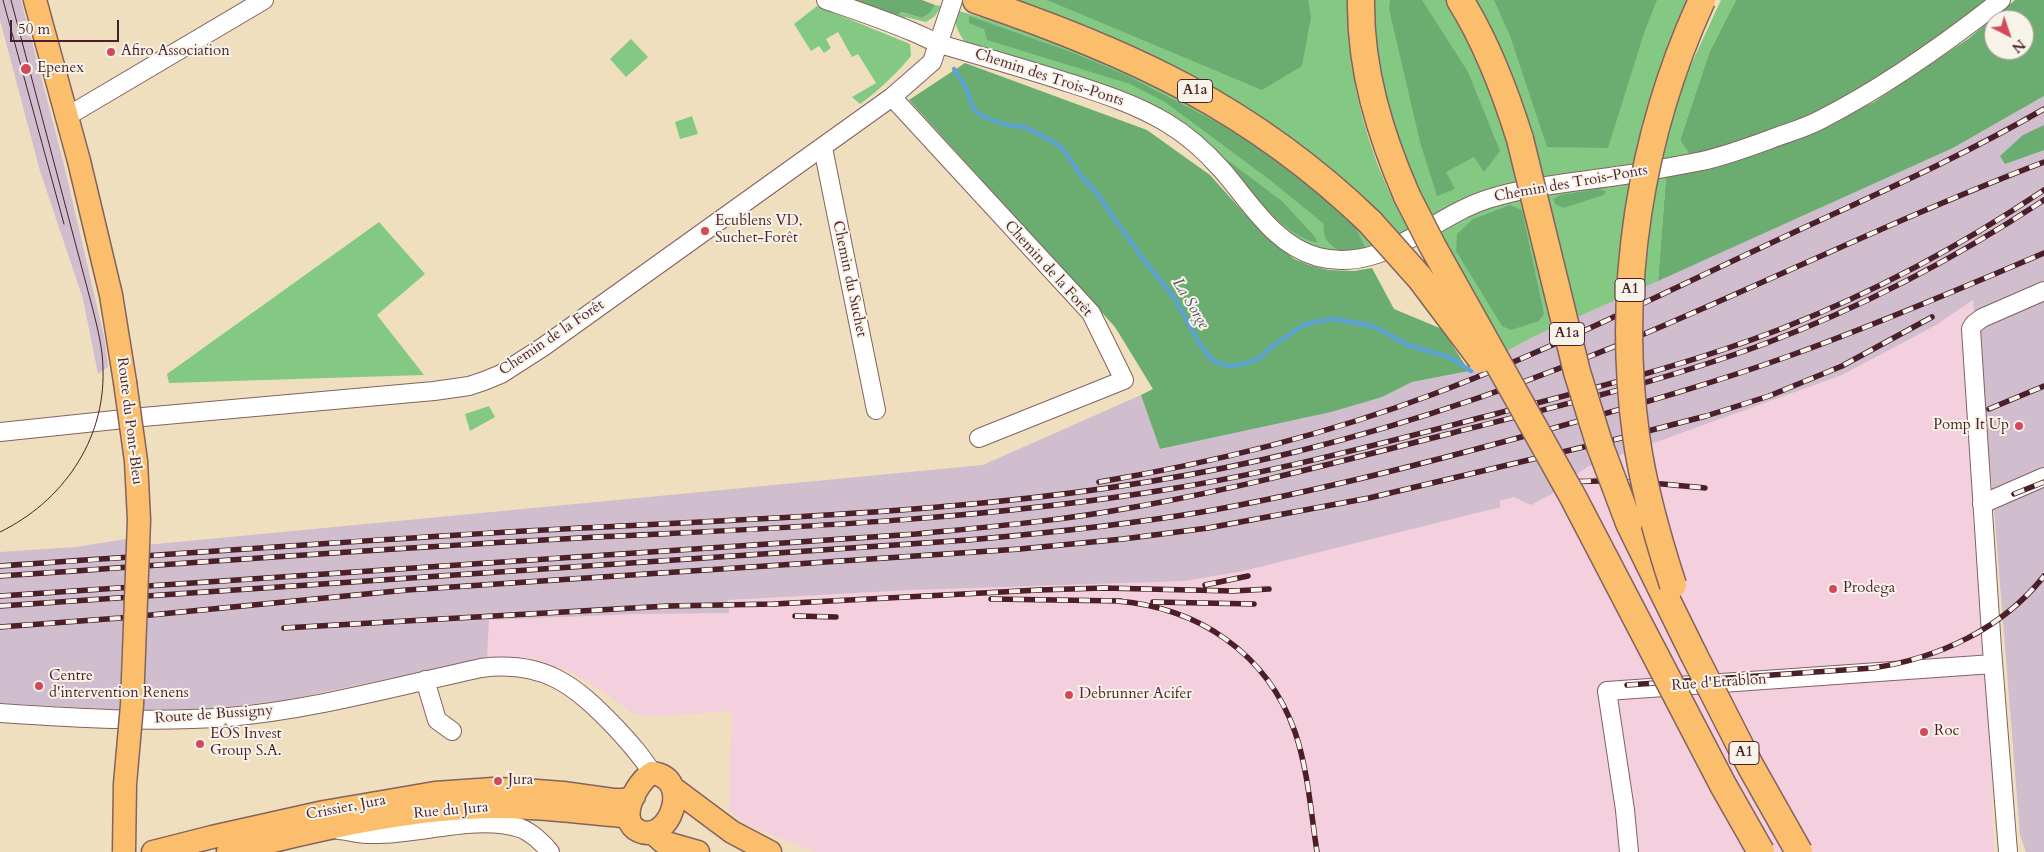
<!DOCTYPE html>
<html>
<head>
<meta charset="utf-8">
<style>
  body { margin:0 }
  #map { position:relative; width:2044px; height:852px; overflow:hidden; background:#efdfbf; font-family:Cardo,serif }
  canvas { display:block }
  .north { position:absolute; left:1984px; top:10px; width:50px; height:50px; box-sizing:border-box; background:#f7f3e8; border:1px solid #b29e9c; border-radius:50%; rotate:139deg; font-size:14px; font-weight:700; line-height:20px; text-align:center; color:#4a1f2b }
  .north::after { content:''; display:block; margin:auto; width:18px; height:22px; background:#d1495b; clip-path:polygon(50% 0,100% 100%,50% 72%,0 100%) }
  .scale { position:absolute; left:10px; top:20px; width:109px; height:22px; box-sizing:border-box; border:2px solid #4a1f2b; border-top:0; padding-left:6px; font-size:15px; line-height:18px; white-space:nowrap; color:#4a1f2b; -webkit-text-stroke:4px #f7f3e8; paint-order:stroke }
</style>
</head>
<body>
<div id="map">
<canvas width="2044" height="852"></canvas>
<div class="north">N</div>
<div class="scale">50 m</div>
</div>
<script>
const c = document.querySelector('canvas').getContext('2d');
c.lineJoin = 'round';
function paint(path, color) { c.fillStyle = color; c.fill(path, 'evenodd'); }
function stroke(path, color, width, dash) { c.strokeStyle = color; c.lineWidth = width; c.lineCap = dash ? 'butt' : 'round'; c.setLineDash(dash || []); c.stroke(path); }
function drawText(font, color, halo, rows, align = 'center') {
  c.font = font + ' Cardo,serif'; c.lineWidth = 4; c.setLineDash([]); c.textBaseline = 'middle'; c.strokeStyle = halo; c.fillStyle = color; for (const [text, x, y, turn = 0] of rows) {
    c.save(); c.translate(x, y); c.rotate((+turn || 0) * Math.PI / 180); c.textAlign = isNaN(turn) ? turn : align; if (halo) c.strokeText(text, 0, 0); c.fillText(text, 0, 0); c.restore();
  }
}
paint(new Path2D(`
  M1974,300l-1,188 22,285 -4,12 3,67h-1178l-69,-27 -18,-14 3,-100 -81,6 -19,-4 -23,-18 -38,-23 -38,-14h-46l2,-38 147,-6 92,-1v-13l183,-10 590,-84 -3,-5 16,-4 36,-2 37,-28 255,-92 94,-50z`), '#f4cfdd');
paint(new Path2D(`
  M0,0h21l43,165 41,176 3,26 -10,7 -15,-75 -43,-128 -40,-151z
  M2044,96v756h-18l-6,-17 -27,-339 -20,-196 -37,25 -94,50 -255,92 -37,28 -19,10 -17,-8 -15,4 2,6 -258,64 -59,10 -273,9 -183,10 1,13 -93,1 -147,6 -2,38 -201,42 -110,13 -176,-10v-151l76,-5 69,-11 1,9 837,-80 158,-70 20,54 221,-52 30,-15 57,-11 66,-35 418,-188z`), '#d0bdcd');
paint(new Path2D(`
  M1005,0h342c1,81 21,160 62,229l-13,8 -38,-40z
  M1372,0h321l-57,168 -206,52 -28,-62 -20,-61z
  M1721,0h15l-27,53 -29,87 11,17 -31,8 22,-81z
  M935,5l6,1 -6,10 -9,6 -21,-5 -1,3 -10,-3 8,-5 20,6 8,-5z
  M817,6l93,38 1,12c-15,18 -32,34 -51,48l-8,-7 24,-14 -18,-29 -6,3 -14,-25 -12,7 5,9 -7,5 -5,-7 -8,5 -17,-27z
  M956,10c29,9 59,16 87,27 124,46 244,113 336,209 -104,35 -129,-85 -201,-126 -65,-38 -141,-56 -213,-78 -8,-11 -11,-18 -9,-32z
  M631,39l17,18 -22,20 -16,-18z
  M692,116l6,18 -18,5 -5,-17z
  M1666,177l-8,104 -123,55 -30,16 -68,-119 50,-27 31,-9z
  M379,222l46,52 -48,41 47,60 -255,8 -2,-9z
  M489,406l6,11 -25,14 -5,-17z`), '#84c983');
paint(new Path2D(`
  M853,0h69l13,5 -5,8 -8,5 -20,-6 -8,5z
  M1047,0h261l3,17 -9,49 -40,24z
  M1390,0h32l46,72 32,79 -16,21 -10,-15 -28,15 9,17 -18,7 -17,-54 -31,-133z
  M1494,0h163l-12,30 -37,118 -61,-1 -37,-111z
  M1736,0h252c-53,42 -110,85 -171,114 -41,19 -84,31 -126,43l-11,-17 29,-87z
  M2015,0h29v96l-91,52 -295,133 8,-104 50,-11 104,-38 54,-26 94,-63zM1994,20h30v30h-30z
  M969,16l102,36 55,23 98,51 56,37 72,57 14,29 -26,2c-12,-7 -18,-13 -16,-27l-54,-44 -105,-78 -35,-18 -143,-44 -3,-11 -15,-6z
  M965,63l182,67 63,45 51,57 33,27 15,6 19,5 26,1 18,-3 22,41 48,20 27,42 -57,11 -30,15 -51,15 -171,37 -19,-54 12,-6 -38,-62 -206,-227z
  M2044,125v25l-39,14 -5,-8 23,-21z
  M1226,159l57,43 32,35 3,6c-37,-7 -69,-56 -92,-84z
  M1598,189l8,2 -2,4 -41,13 -8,-4 -1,-5 6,-4z
  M1510,205l12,5 22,104 -5,7 -28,9 -9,-4 -46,-75 1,-17 16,-15z`), '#6bad71');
stroke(new Path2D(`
  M954,69l12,19 8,22 10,7 22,8 19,2 27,14 11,8 19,28 13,14 46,65 34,43 26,47 12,15 14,5 18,-2 16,-7 10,-10 31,-21 16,-5 17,-2 38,7 35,19 41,12 22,14`), '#5ca3d3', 4.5);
const minor = new Path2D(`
  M826,0c29,10 59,20 87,32 10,4 20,10 30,13 38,11 76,22 114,34 37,12 75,23 110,44 20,12 39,29 55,47 28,32 52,75 96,87 65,17 113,-40 170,-58 44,-14 91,-17 136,-24 26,-4 52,-9 78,-14 23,-5 47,-14 69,-22 16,-6 34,-11 49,-19 65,-33 124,-75 181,-120
  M892,97l199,216 33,67 -145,58
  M66,117l198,-117
  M823,148l53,262
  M0,432l143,-15 291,-26 35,-5 15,-5 17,-7 42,-27 349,-250 40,-35 21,-62
  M1982,504l62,-27
  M425,680l12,40 15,11
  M0,713c76,5 152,10 228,4 84,-7 170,-31 253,-49 63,-8 94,17 135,60 13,14 26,28 36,45
  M339,830c10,1 20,4 30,4 48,2 104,-20 151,-6 11,4 23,15 30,24
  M1629,852l-4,-42 -18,-119 386,-27
  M2008,852l-16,-203 -21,-320 3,-5 8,-6 62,-27`);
const major = new Path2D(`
  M35,0l44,161 32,134 14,87
  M652,773c42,5 17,72 -13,58 -23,-10 -3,-49 13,-58z
  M673,788l59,44 38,20
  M653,833l10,9 35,10
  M153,852l59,-15 112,-25 111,-19 58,-4 31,1 39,3 50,7h12l9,-4
  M228,852c85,-21 173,-43 261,-45 44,-1 88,5 132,9l7,2`);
const highway = new Path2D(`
  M976,0c153,52 276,108 394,222
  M1361,0c-1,69 19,134 46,196
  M1460,0c27,43 45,91 60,139
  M1629,523l64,130`);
stroke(minor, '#84625f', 20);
stroke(major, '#84625f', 25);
stroke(highway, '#84625f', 29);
stroke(minor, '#fff', 18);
stroke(major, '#fabe6d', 22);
stroke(highway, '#fabe6d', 26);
stroke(new Path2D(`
  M3,0l61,224
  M0,532c62,-30 105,-91 103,-162 0,-20 -5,-40 -10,-60l-82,-310`), '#4a1f2b', 1);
const rail = new Path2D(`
  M1989,409l55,-23
  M1099,482c113,-19 225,-47 332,-87 110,-41 216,-94 323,-144 97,-46 197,-88 290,-142
  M1558,483c50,-5 97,0 147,5
  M2014,494l30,-12
  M0,566c194,-13 387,-28 581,-38 239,-13 480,-18 714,-76 126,-31 251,-75 370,-127 126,-54 250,-114 379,-163
  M0,576c193,-13 387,-28 580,-38 197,-10 395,-17 590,-49 111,-18 220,-48 329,-76 96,-25 192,-49 284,-85 92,-36 179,-83 261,-138
  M1205,585l43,-9
  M0,596l916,-62c71,-7 143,-13 213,-26 108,-19 213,-47 319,-74 106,-27 213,-52 316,-90 99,-37 192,-86 280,-144
  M991,599l130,2
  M1116,601c82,6 151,52 179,131 13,38 16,81 22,120
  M1153,602l101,2
  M0,606l968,-66c79,-7 157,-15 234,-28 113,-20 224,-49 334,-79 85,-24 170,-47 253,-77 86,-31 171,-67 255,-103
  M795,616l41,1
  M0,627l120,-9 287,-28 613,-41 103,-10 85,-11 161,-30 248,-59 89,-23 63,-20 73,-30 90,-49
  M284,628l384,-22 106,-2 265,-14 64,-2 130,3 36,-2
  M1627,685l246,-17c66,-10 129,-39 171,-92`);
stroke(rail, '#4a1f2b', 5.5);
stroke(rail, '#f7f3e8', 4, [11]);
const majorBridge = new Path2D(`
  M124,852l1,-68 7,-79 7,-185 -3,-59 -11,-79`);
const highwayBridge = new Path2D(`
  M1520,139l57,233 23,74 29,77
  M1407,196l25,49 141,252 150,288 38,67
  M1370,222l50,56 61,81
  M1673,585c-16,-49 -30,-99 -37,-150 -20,-148 4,-300 66,-435
  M1693,653l58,114 48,85`);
stroke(majorBridge, '#84625f', 25, []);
stroke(highwayBridge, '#84625f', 29, []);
stroke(majorBridge, '#fabe6d', 22);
stroke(highwayBridge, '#fabe6d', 26);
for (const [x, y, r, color] of [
  [111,52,5,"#d1495b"],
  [26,69,6,"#d1495b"],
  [705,231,5,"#d1495b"],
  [2019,426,5,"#d1495b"],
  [1833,589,5,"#d1495b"],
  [39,686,5,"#d1495b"],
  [1069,695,5,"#d1495b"],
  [1924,732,5,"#d1495b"],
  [200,744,5,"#d1495b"],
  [498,781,5,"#d1495b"]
]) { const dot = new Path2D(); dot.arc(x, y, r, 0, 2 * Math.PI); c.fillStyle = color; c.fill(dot); stroke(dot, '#f7f3e8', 2); }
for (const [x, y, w] of [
  [1195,91,35],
  [1630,290,30],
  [1567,334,35],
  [1744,753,30]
]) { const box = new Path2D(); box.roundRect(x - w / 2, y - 11.5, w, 23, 4); c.fillStyle = '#f7f3e8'; c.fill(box); stroke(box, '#4a1f2b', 1); }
drawText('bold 14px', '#4a1f2b', null, [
  ["A1a",1195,91],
  ["A1",1630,290],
  ["A1a",1567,334],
  ["A1",1744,753]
]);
drawText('15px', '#4a1f2b', '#f7f3e8', [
  ["Afiro Association",121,52],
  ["Epenex",37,69],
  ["Ecublens VD,",715,222],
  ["Suchet-Forêt",715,239],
  ["Pomp It Up",2009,426,"right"],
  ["Prodega",1843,589],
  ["Centre",49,677],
  ["d'intervention Renens",49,694],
  ["Debrunner Acifer",1079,695],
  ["Roc",1934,732],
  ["EÔS Invest",210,735],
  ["Group S.A.",210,752],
  ["Jura",508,781]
], 'left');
drawText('15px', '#4a1f2b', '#f7f3e8', [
  ["Chemin des Trois-Ponts",1049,78,18],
  ["Chemin des Trois-Ponts",1571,184,-10],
  ["Chemin de la Forêt",1048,269,48],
  ["Chemin du Suchet",849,279,78],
  ["Chemin de la Forêt",552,338,-34],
  ["Route du Pont-Bleu",129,421,83],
  ["Rue d'Etrablon",1719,683,-4],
  ["Route de Bussigny",214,715,-4],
  ["Crissier, Jura",346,808,-11],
  ["Rue du Jura",451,811,-5]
]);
drawText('italic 16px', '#51546e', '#f7f3e8', [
  ["La Sorge",1190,304,59]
]);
</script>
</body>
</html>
